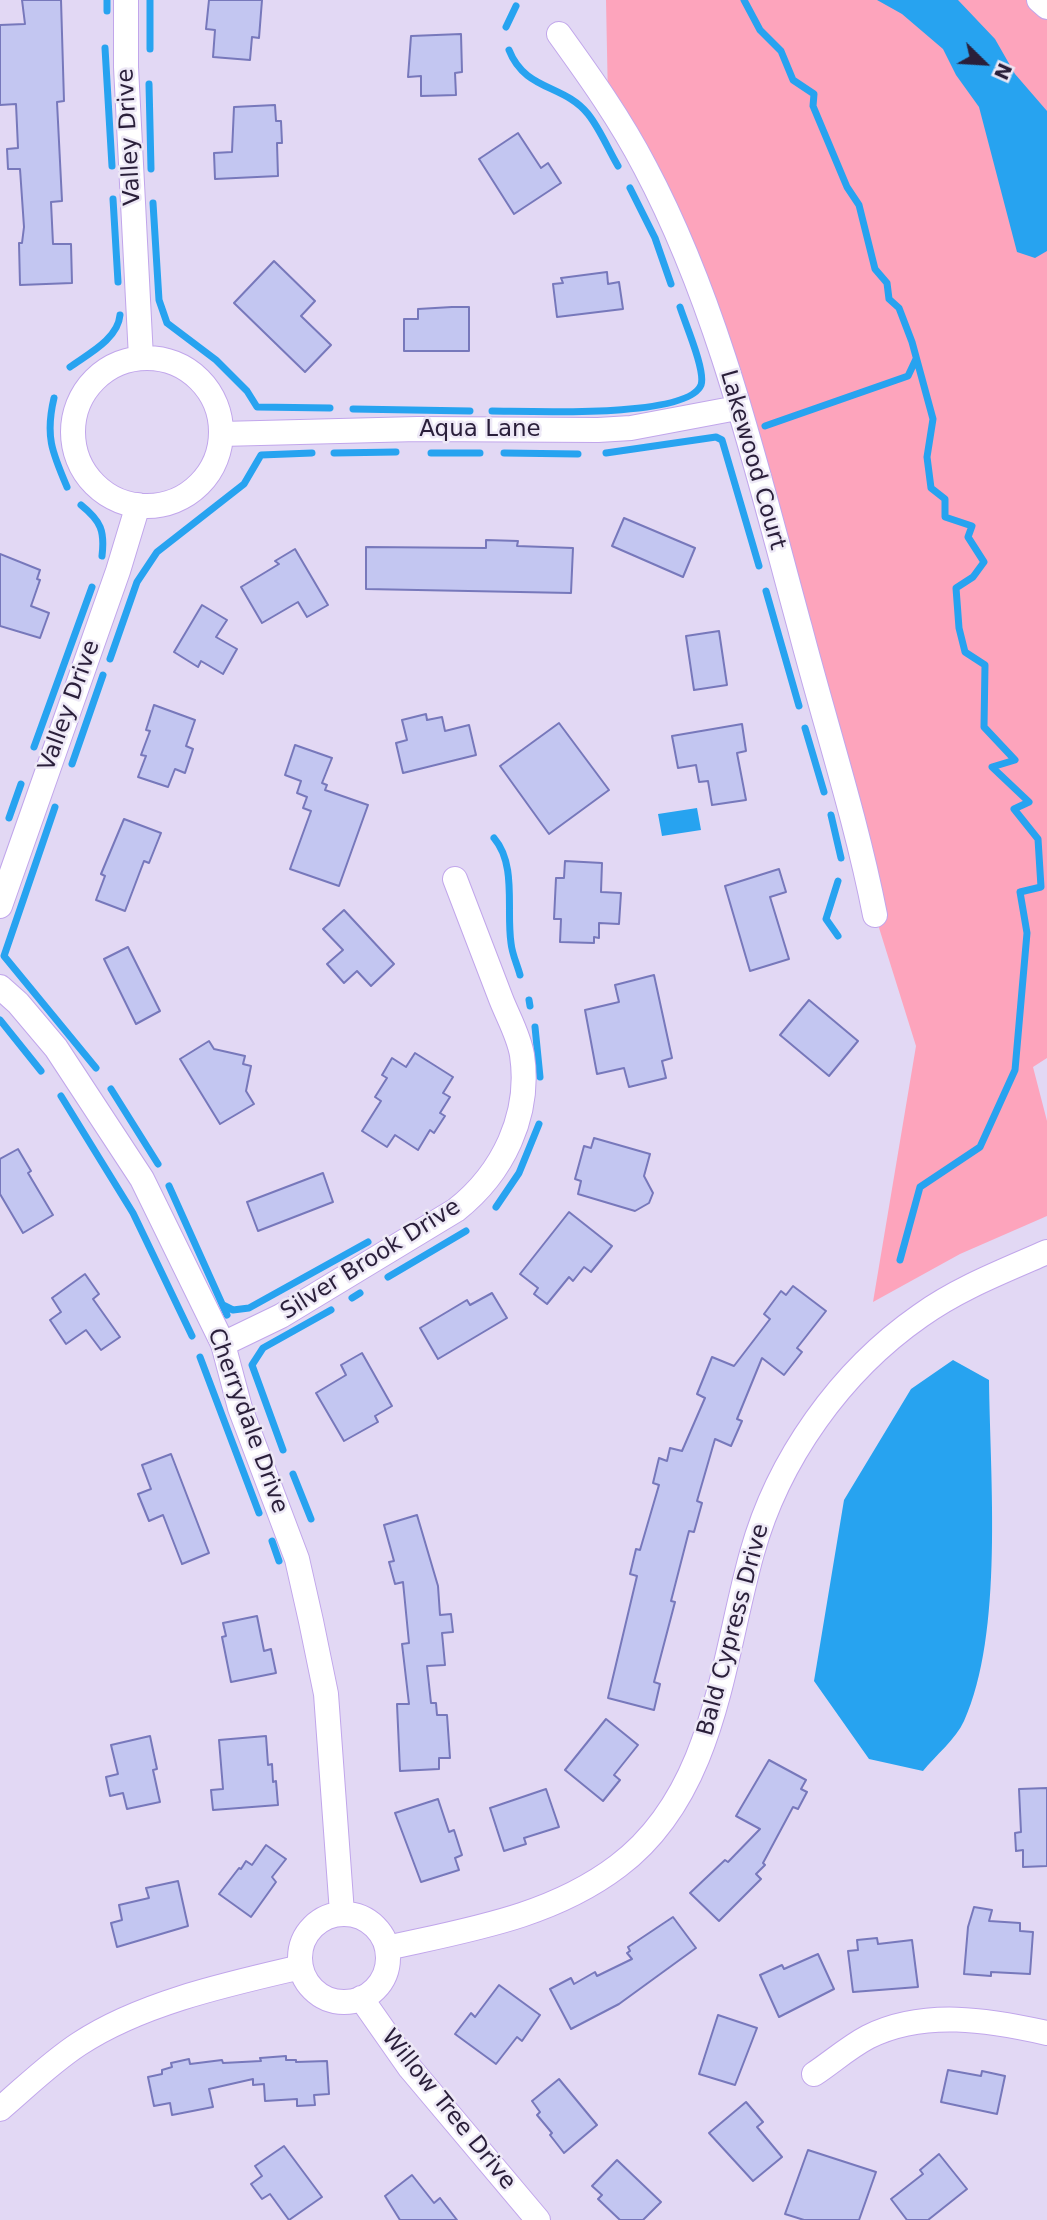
<!DOCTYPE html>
<html>
<head>
<meta charset="utf-8">
<style>
  body { margin:0 }
  #map { position:relative; width:1047px; height:2220px; overflow:hidden; background:#e2d8f4; font-family:"DejaVu Sans",sans-serif }
  canvas { display:block }
  .north { position:absolute; left:949px; top:28px; width:70px; height:70px; -webkit-text-stroke:5px #ede8f6; paint-order:stroke; rotate:114deg; font-size:19px; font-weight:700; line-height:28px; text-align:center; color:#2a1f3a }
  .north::after { content:''; display:block; margin:auto; width:24px; height:32px; background:#2a1f3a; clip-path:polygon(50% 0,100% 100%,50% 72%,0 100%) }
</style>
</head>
<body>
<div id="map">
<canvas width="1047" height="2220"></canvas>
<div class="north">N</div>
</div>
<script>
const c = document.querySelector('canvas').getContext('2d');
c.lineJoin = 'round';
function paint(path, color) { c.fillStyle = color; c.fill(path, 'evenodd'); }
function stroke(path, color, width, dash) { c.strokeStyle = color; c.lineWidth = width; c.lineCap = dash ? 'butt' : 'round'; c.setLineDash(dash || []); c.stroke(path); }
function drawText(font, color, halo, rows, align = 'center') {
  c.font = font + ' "DejaVu Sans",sans-serif'; c.lineWidth = 5; c.setLineDash([]); c.textBaseline = 'middle'; c.strokeStyle = halo; c.fillStyle = color; for (const [text, x, y, turn = 0] of rows) {
    c.save(); c.translate(x, y); c.rotate((+turn || 0) * Math.PI / 180); c.textAlign = isNaN(turn) ? turn : align; if (halo) c.strokeText(text, 0, 0); c.fillText(text, 0, 0); c.restore();
  }
}
paint(new Path2D(`
  M606,0h433l8,7v1051l-14,9 14,54v95l-87,38 -87,48 43,-256 -41,-131 -138,-507 -129,-307z`), '#fda4bc');
paint(new Path2D(`
  M877,0h81l37,39 20,35 32,37v140l-12,7 -18,-6 -38,-145 -23,-32 -13,-26 -41,-35z
  M697,808l4,22 -39,6 -4,-22z
  M953,1360l36,20c1,97 15,254 -25,341 -8,18 -29,35 -41,50l-54,-12 -55,-78 30,-181 67,-111z`), '#27a3f0');
stroke(new Path2D(`
  M744,0l16,30 21,21 12,29 21,14 -1,12 34,81 12,18 16,64 12,14 2,16 10,9 13,34 21,77 -6,38 4,31 14,11v18l27,9 -4,11 16,25 -11,15 -17,11 3,40 6,24 20,13 -1,62 31,33 -23,7 37,35 -15,7 24,30 3,48 -21,5 7,41 -12,137 -35,77 -60,40 -20,73
  M107,11v-11
  M506,27l10,-21
  M105,48l7,118
  M150,49v-49
  M509,50c16,41 55,34 79,64 12,15 20,35 30,52
  M149,84l2,85
  M630,188l25,50 16,46
  M113,199l5,83
  M153,203l6,97 8,23 49,37 31,31 10,16 73,1
  M70,367c18,-13 48,-28 50,-52
  M54,398c-9,38 -2,54 13,89
  M353,409l117,2
  M492,411c35,0 195,8 209,-26 5,-14 -16,-62 -21,-78
  M765,426l143,-50 8,-17
  M334,453l62,-1
  M431,453h49
  M504,453l74,1
  M606,453l110,-16 6,3 37,126
  M81,505c20,16 24,26 21,51
  M766,591l33,115
  M110,659l27,-77 20,-30 87,-68 17,-29 51,-2
  M805,728l19,64
  M34,747l58,-160
  M72,764l31,-89
  M55,807l-51,149 92,112
  M831,815l10,43
  M9,818l12,-34
  M494,838c23,27 12,71 17,105 1,11 6,21 9,32
  M838,936l-12,-17 12,-38
  M529,1000l1,6
  M0,1020l41,51
  M535,1027l5,50
  M111,1089l47,75
  M61,1096l72,117 59,123
  M169,1186l58,129
  M496,1207l23,-34 20,-49
  M388,1277l78,-46
  M352,1298l8,-5
  M223,1305l10,5 16,-2 119,-66
  M200,1357l59,156
  M283,1450l-31,-85 11,-17 68,-38
  M293,1474l18,45
  M272,1541l7,20`), '#27a3f0', 7);
const building = new Path2D(`
  M22,0h39l3,101 -7,1 5,99 -11,1 2,42h18l1,39 -52,2 -1,-42h3l2,-16 -4,-58h-12l-1,-20 11,-1 -2,-44 -16,1v-80l25,-1z
  M209,0h53l-3,38 -7,-1 -2,23 -37,-3 2,-27 -9,-1z
  M461,34l1,38 -7,1 1,22 -35,1v-20l-13,1 3,-41z
  M275,105l1,16h5l1,22h-5l1,33 -63,3 -1,-26 18,-1 2,-45z
  M518,133l23,35 7,-5 13,20 -47,31 -35,-55z
  M274,261l41,40 -14,15 30,29 -26,27 -71,-69z
  M607,272l1,12 11,-2 4,27 -66,8 -4,-33 10,-1 -2,-5z
  M452,307h17v44h-65v-32h14v-10z
  M624,518l71,30 -12,29 -71,-31z
  M486,540l32,1 -1,5 56,2 -2,45 -205,-4v-42l120,1z
  M295,549l33,56 -21,12 -9,-15 -36,21 -21,-36 38,-23 -4,-3z
  M0,554l40,16 -3,9 3,1 -9,26 18,7 -9,25 -40,-12z
  M202,605l25,15 -11,17 21,12 -14,25 -22,-13 -3,6 -24,-15z
  M719,631l8,54 -33,5 -8,-54z
  M154,705l41,15 -9,26 7,3 -8,24 -10,-4 -7,18 -30,-10 8,-21 -5,-1 9,-24 -4,-1z
  M426,714l1,6 15,-3 3,14 24,-6 7,30 -73,18 -7,-30 11,-3 -5,-20z
  M559,723l50,67 -60,44 -49,-68z
  M742,724l4,27 -9,2 9,47 -34,5 -4,-24 -9,1 -3,-17 -18,3 -6,-32z
  M295,745l37,13 -10,25 5,2 -2,5 43,15 -29,81 -49,-17 21,-58 -8,-3 4,-11 -10,-4 4,-12 -16,-6z
  M124,819l37,14 -12,30 -5,-2 -19,50 -29,-11 9,-24 -4,-2z
  M565,861l37,2 -1,29 20,1 -2,31 -20,-1v15l-5,-1v6l-34,-1 1,-23h-7l2,-41h8z
  M779,869l7,23 -16,5 19,62 -39,12 -25,-85z
  M344,910l50,54 -23,22 -14,-15 -13,12 -17,-19 16,-14 -20,-21z
  M128,947l32,64 -24,13 -32,-65z
  M654,975l18,83 -10,3 4,17 -37,9 -5,-19 -27,6 -12,-64 34,-8 -4,-17z
  M809,1000l49,41 -29,35 -49,-41z
  M209,1041l5,8 31,7 -2,8 8,2 -5,25 8,13 -34,20 -40,-65z
  M415,1053l38,24 -10,16 7,4 -10,16 5,3 -11,17 -4,-3 -12,20 -23,-15 -8,12 -25,-16 19,-30 -6,-4 12,-19 -5,-3 10,-17 14,9z
  M594,1138l56,16 -6,22 9,17 -4,10 -14,8 -57,-17 3,-13 -6,-2 9,-33 7,2z
  M18,1149l13,22 -3,2 25,42 -30,18 -23,-39v-35z
  M323,1173l10,29 -75,29 -11,-29z
  M569,1212l43,34 -21,26 -7,-5 -11,14 -4,-4 -22,27 -13,-10 4,-6 -18,-14z
  M85,1274l14,20 -6,5 27,38 -19,13 -15,-20 -20,14 -16,-24 11,-8 -9,-14z
  M793,1286l33,25 -29,37 5,4 -18,23 -22,-17 -25,61 5,2 -11,25 -16,-7 -18,62 5,2 -8,29 -5,-1 -18,70 4,1 -21,80 6,2 -6,26 -46,-12 29,-122 -7,-2 6,-25 4,1 19,-65 -6,-2 6,-25 8,3 3,-13 12,3 23,-53 -8,-4 15,-37 22,9 36,-47 -6,-5 17,-23 5,4z
  M492,1293l15,25 -69,41 -18,-31 47,-28 3,5z
  M362,1353l30,53 -17,10 3,6 -34,19 -28,-48 30,-18 -5,-10z
  M171,1454l38,99 -27,11 -19,-49 -14,6 -11,-27 13,-5 -9,-24z
  M417,1515l21,71 2,29 11,-1 2,18 -11,1 3,32 -18,1 4,37h5l1,12h10l3,43h-11v11l-39,2 -3,-67h12l-7,-60 7,-1 -6,-61 -8,2 -6,-22 5,-1 -10,-36z
  M257,1616l7,35 7,-2 5,24 -45,9 -9,-45 4,-1 -3,-13z
  M606,1719l32,26 -24,30 6,5 -17,21 -38,-31z
  M150,1736l7,33 -4,1 7,32 -33,7 -4,-16 -13,3 -4,-19 12,-3 -7,-29z
  M266,1736l2,29 4,-1 1,18 3,-1 2,24 -65,5 -2,-20 12,-1 -4,-49z
  M769,1760l37,20 -5,9 6,3 -9,17 -5,-2 -30,56 2,2 -9,9 5,5 -42,42 -29,-28 35,-33 3,2 32,-33 -24,-13z
  M1047,1788v78l-24,1v-17l-7,1 -1,-18 6,-1 -2,-43z
  M546,1789l13,38 -35,11 2,6 -22,7 -14,-43z
  M438,1799l11,33 5,-2 8,25 -7,3 4,12 -38,12 -26,-69z
  M266,1845l20,14 -14,18 4,5 -25,35 -32,-23 20,-26 2,1 5,-8 6,4z
  M178,1881l10,45 -71,21 -6,-24 11,-3 -3,-15 30,-7 -3,-10z
  M974,1907l18,3 -3,11 31,2v8l13,1 -3,42 -39,-2v4l-27,-2 4,-47z
  M673,1917l23,31 -77,56 -48,25 -21,-40 21,-11 3,6 21,-12 2,4 35,-17 -5,-6 3,-2 -2,-4z
  M877,1938l1,6 34,-4 6,47 -65,5 -5,-41 10,-1 -1,-10z
  M818,1954l16,35 -55,28 -19,-42 22,-10 2,4z
  M499,1985l41,30 -18,26 -5,-4 -21,27 -41,-30 16,-21 4,4z
  M718,2015l39,13 -22,57 -36,-11z
  M286,2056v4h10v2l31,-1 2,33 -15,1 1,10 -18,1v-7l-32,2 -1,-17 -11,1v-6l-44,10 4,18 -41,8 -2,-12 -16,3 -6,-29 14,-3v-4l10,-3 -1,-4 18,-4 1,5 32,-4 1,3 38,-2 -1,-3z
  M948,2070l33,6 1,-5 23,5 -8,38 -56,-12z
  M559,2079l38,46 -33,28 -14,-18 2,-2 -15,-18 3,-3 -8,-11z
  M746,2102l17,20 -6,5 25,30 -29,24 -44,-48z
  M284,2146l38,51 -33,23 -19,-26 -8,5 -11,-15 11,-8 -7,-10z
  M808,2150l68,22 -17,48h-55l-19,-6z
  M939,2154l28,35 -39,31h-21l-16,-21 32,-25 -3,-4z
  M617,2160l44,42 -18,18h-23l-22,-21 4,-4 -10,-9z
  M412,2175l22,28 6,-5 17,22h-57l-15,-24z`);
paint(building, '#c3c6f1');
stroke(building, '#7778bb', 2);
const street = new Path2D(`
  M126,0v67l15,291
  M1039,0l8,7
  M559,34c31,43 61,85 86,133 75,141 113,308 155,461 25,96 56,190 75,287
  M73 432a74 74 0 1 1 148 0a74 74 0 1 1-148 0Z
  M221,434l197,-5 180,1 33,-2 106,-20
  M0,906l118,-335 20,-66
  M0,987l18,16 38,45 86,131 81,165 17,64 57,151 14,62 15,73 16,219
  M223,1344l58,-28 175,-106c47,-37 75,-95 66,-155 -3,-19 -14,-38 -21,-56 -15,-40 -31,-80 -46,-120
  M300 1958a44 44 0 1 1 88 0a44 44 0 1 1-88 0Z
  M387,1948c80,-18 164,-31 231,-82 97,-73 104,-206 134,-313 26,-94 89,-182 168,-237 39,-28 84,-45 127,-64
  M361,1998l49,70 128,152
  M814,2074c18,-12 35,-27 54,-37 56,-28 121,-17 179,-4
  M0,2109c26,-22 50,-46 79,-65 62,-41 149,-60 222,-77`);
stroke(street, '#c1a6eb', 26);
stroke(street, '#fff', 24);
drawText('23px', '#2a1f3a', '#ede8f6', [
  ["Valley Drive",130,137,-93],
  ["Aqua Lane",480,430],
  ["Lakewood Court",752,460,74],
  ["Valley Drive",70,706,-70],
  ["Silver Brook Drive",371,1260,-32],
  ["Cherrydale Drive",247,1421,70],
  ["Bald Cypress Drive",734,1630,-75],
  ["Willow Tree Drive",448,2110,51]
]);
</script>
</body>
</html>
